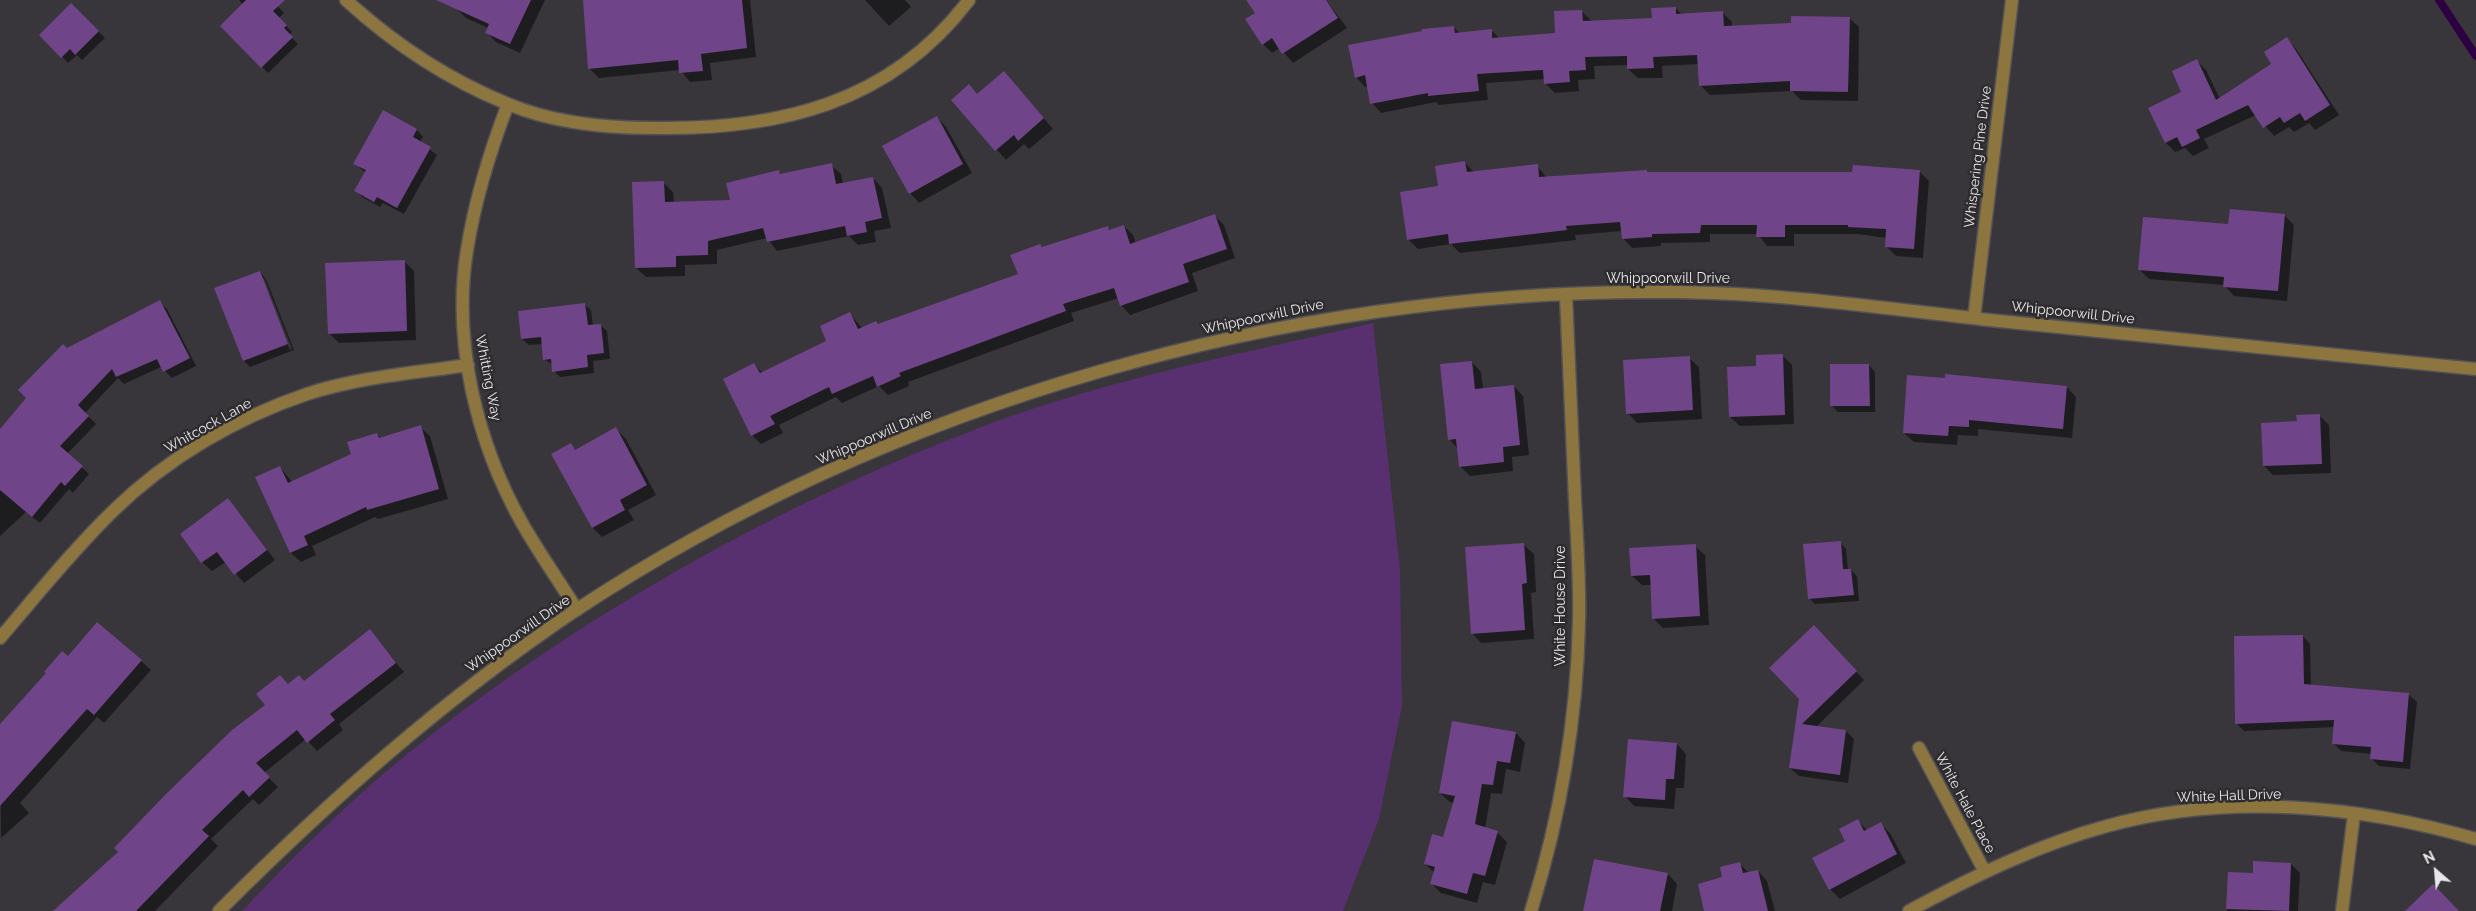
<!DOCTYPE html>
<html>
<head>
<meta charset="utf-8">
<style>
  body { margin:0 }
  #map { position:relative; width:2476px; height:911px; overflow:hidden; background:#38363a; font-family:Raleway,sans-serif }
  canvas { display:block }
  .north { position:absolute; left:2411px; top:846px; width:50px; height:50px; -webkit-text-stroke:4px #2e2c2f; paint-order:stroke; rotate:333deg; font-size:14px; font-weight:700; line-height:20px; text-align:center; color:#e7e6e8 }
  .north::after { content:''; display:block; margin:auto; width:18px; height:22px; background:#e7e6e8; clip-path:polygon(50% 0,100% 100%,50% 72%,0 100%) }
</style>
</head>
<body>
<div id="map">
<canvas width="2476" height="911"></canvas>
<div class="north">N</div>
</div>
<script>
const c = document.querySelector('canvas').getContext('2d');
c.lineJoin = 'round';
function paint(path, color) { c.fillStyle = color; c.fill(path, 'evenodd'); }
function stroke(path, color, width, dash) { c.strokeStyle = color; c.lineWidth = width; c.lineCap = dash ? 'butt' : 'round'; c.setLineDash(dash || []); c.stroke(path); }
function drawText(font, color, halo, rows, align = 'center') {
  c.font = font + ' Raleway,sans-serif'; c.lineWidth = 5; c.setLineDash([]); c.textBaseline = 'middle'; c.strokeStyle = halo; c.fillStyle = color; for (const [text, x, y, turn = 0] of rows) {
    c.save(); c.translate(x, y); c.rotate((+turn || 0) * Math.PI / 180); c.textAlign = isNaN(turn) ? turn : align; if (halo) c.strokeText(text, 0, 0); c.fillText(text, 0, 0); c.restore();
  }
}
paint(new Path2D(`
  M1373,323l27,247 2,136 -23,113 -36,92h-1101c52,-55 106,-109 165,-157 174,-140 373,-251 582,-330 124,-46 256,-71 384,-101z`), '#582f6f');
paint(new Path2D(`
  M239,0h33l12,13 -5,5 13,14 -3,3 9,9 -30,29 -46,-47 21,-21z
  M461,0h84l-25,53 -24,-11 -10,-10 2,-4 -22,-10 -9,-9z
  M588,0h162l6,57 -46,6 2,17 -22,2 -10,-12 -81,8 -10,-10z
  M865,0h40l6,7 -22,19z
  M1248,0h78l21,28 -54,35 -13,-15 -8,5 -9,-9 -7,-31z
  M71,5l34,33 -23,22 -5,-5 -9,8 -27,-28z
  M1676,8l6,7 41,-2 9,9v5l60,-3 57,-6 10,9 -1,74 -57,-1 -9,-9 -82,4 -10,-10 -1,-21 -37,2 1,12h-25l-10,-9v-4l-34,1 1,13 -17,1 1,11 -24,2 -10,-10v-4l-59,4 2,17 -49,5 -3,-3 -55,11 -9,-10 -4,-17 -3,1 -9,-10 98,-50 6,7 31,-4 8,8 57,-3 25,-24 11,10 61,-2z
  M2287,39l9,10 43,66 -24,15 -6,-7 -15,9 -5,-5 -15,9 -18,-21 -52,24 5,9 -16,8 -8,-8 -10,4 -9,-9 31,-82 9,9 14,29 53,-34z
  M1014,83l39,46 -24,20 -5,-5 -18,16 -53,-60 16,-14 9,9z
  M383,112l34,18 6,7 -3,5 17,13 -33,59 -21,-11 -3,4 -18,-10 -6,-6 10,-18 -12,-10z
  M937,117l9,10 26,46 -53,30 -9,-10z
  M1465,163l9,9 63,-6 10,12 99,-7 3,3 271,-2 9,9 -6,77 -27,-2 -10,-10 1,-8 -30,-4h-63v12h-27l-9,-12h-48v8l-49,1v3l-29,2 -9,-10 -1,-7 -47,4 1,5 -116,13 -9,-9 -33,5 -10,-10 32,-51z
  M831,165l10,9 2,10 30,-6 9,10 9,40 -17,3 2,11 -18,3 -9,-9 -72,15 -10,-13 -50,12v14l-32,1v11l-39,1 -10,-9 27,-86 10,10 1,11 58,-2 46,-30 4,4z
  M2284,215l10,10 -7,76 -53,-5 -10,-11 -75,-6 -10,-10 91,-43z
  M1215,216l9,9 11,33 -43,15 6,18 -68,24 -9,-10 -2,-7 -48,15 3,8 -166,61 1,4 -21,9 -9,-9 -37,17 -6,-6 -57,28 4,8 -22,11 -9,-9 2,-70 9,8 65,-31 22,-28 12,14 17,-3 140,-50 21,-30 3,3 64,-21 3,3 14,-4 9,9 3,9z
  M404,261l10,10 2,69 -77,3 -9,-9z
  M260,272l6,7 28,71 -44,17 -6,-6 -28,-72zM261,278h3l28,71 -2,1z
  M159,302l8,7 29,57 -24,12 -11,-11 -37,17 -6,-6 -33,35 11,11 -29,30 22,20 -16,19 -4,-4 -29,34 -14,-11 -26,24v-106l67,-81z
  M584,304l7,6 2,16 7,-1 7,6 3,28 -17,2 1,12 -34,4 -6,-6 -1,-6 -9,-6 -1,-15 -14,1 -7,-6z
  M1782,355l10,10 2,59 -54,2 -10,-9 27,-50z
  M1689,358l10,9 3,52 -65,4 -9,-10z
  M1472,362l9,10 2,17 31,-3 9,10 6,59 -17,2 1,14 -43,5 -10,-10 -2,-17 -9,-10z
  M1869,365l6,7v40h-37l-6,-6z
  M2067,387l9,10 -4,41 -94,-9v7l-20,-1 -1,10 -43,-3 -10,-9z
  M2319,415l10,10 2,48 -58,2 -9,-9 34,-44z
  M420,427l10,9 18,63 -70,20 -3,-2 -63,29 4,9 -15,7 -10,-9 -34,-75 23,-11 12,15 60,-27 25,-21 4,4z
  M616,429l10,10 30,56 -28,15 6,10 -32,17 -9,-9 -40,-74 17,-9 6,6z
  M228,500l47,60 -31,23 -18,-21 -14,9 -10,-9z
  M1840,542l6,7 2,21h3l6,6 2,25 -44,3 -6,-6z
  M1524,545l10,9 2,38 -5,1 3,46 -53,4 -9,-10z
  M1695,546l10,9 4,70 -46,3 -10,-10 -1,-33h-10l-10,-9z
  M1814,627l50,53 -48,47 30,4 8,8 -6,44 -49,-7 -9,-8z
  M369,631l35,41 -65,52 4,6 -26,21 -11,-12 -42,34 14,14 -19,18 -6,-6 -42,40 7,7 -63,65h-100l64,-59 170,-167 15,-3z
  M2303,636l7,8 1,42 98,9 8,7 -7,67 -31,-3 -8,-8 1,-4 -31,-3 -8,-8 2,-16 -91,4 -7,-7z
  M68,658l73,3 10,9 -47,53 -7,-6 -77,86 9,10 -28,25 -1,-112z
  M1516,733l9,10 -5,29 -14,-3 -4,25 -11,-1 -6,36 12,3 10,10 -12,43 -12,-3 -6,21 -36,-10 -9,-9 3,-11 -10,-9 19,-25 10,-36 -4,-1 -10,-9z
  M1677,744l9,10 -2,34h-8l-2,21 -40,-3 -9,-10z
  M1858,821l9,9 13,-7 10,10 16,30 -66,36 -10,-10 17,-48z
  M1740,864l9,9 9,-2 9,10 8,30h-70l19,-33z
  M2291,864l9,9 -2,38h-71l2,-38 25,2z
  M1668,874l9,10 -5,27h-87z`), '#0007');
stroke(new Path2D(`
  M2439,0l37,56`), '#2c0041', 8);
paint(new Path2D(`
  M246,0h39l-12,11 14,14 -3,3 9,9 -32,31 -41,-42z
  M436,0h95l-21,44 -25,-11 4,-9z
  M583,0h159l5,48 -46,6 2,17 -24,2 -1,-13 -90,9z
  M1246,0h80l12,18 -56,36 -10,-16 -10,7 -17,-26 10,-6z
  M71,3l28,28 -24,24 -5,-6 -9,9 -22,-23z
  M1676,7v7l47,-3 1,15 67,-3v-7l59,1 -2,75 -58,-1v-10l-91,5 -2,-31 -44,2 1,11 -27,1v-13l-42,1 1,13 -17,1 1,11 -26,2 -1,-14 -66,4 2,17 -51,5v-3l-58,11 -5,-29 -10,3 -7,-33 74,-14v-2l32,-3 1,7 37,-4v9l63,-5 -1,-22 28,-1 1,11 69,-3 -1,-10z
  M2287,37l43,68 -25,16 -5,-8 -16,10 -4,-6 -17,11 -15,-23 -52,25 4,8 -18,9 -5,-10 -12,6 -17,-35 33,-16 -9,-21 25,-12 19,41 55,-36 -7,-12z
  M1004,71l40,47 -26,23 -4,-6 -19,16 -44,-51 18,-16 8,10z
  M383,110l34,19 -4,8 18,10 -34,61 -20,-11 -3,5 -20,-11 12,-21 -13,-6z
  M937,116l26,48 -54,30 -27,-48z
  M1465,161l2,11 71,-8 1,13 108,-7v2h205l1,-7 67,5 -6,79 -29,-2 1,-18 -38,-2v-2h-63v12h-29l1,-12h-56l-1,8 -48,1v3l-30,2 -2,-17 -54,4 1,4 -118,14 -1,-10 -41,6 -7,-48 38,-6 -3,-20z
  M832,163l4,21 37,-7 9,41 -17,4 2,10 -20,4 -2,-10 -78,16 -4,-14 -55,13v14l-32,1v11l-41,1 -3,-86 32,-1 1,21 65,-2 -4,-17 53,-13 1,4z
  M2230,209l55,5 -7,77 -55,-4 1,-10 -86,-7 5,-53 85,7z
  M1215,214l12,35 -44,15 6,18 -69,24 -6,-18 -51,16 3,7 -167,62 2,3 -24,11 -4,-11 -41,18 -3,-7 -59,29 5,8 -24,12 -28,-57 31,-16 6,10 66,-32 -6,-15 30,-14 8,17 18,-8 2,3 140,-50 -8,-19 30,-11 2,3 66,-21 1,4 15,-5 6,19z
  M405,260l2,71 -79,3 -3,-71z
  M260,271l28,73 -45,17 -29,-73z
  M160,300l30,58 -27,14 -6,-13 -41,18 -4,-8 -34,36 11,11 -29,30 23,20 -18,20 -4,-4 -29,35 -32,-27v-61l26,-31 -8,-8 45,-46 4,4z
  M585,303l3,22 13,-1 3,29 -17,2 1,12 -36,5 -1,-13 -8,1 -2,-23 -20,2 -3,-28z
  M1783,354l2,61 -56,2 -2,-50 29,-1v-11z
  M1690,356l3,54 -67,4 -3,-54z
  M1472,361l3,28 39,-4 6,60 -17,2 1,15 -45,5 -3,-28 -8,1 -8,-76z
  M1830,364h39l1,42h-40z
  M1945,374l122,12 -4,43 -94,-9v7l-20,-1 -1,10 -45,-3 4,-58 38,3z
  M2320,414l2,50 -59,2 -2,-43 36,-2 -1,-6z
  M421,425l18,64 -72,21 -1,-3 -62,29 4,9 -18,8 -35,-76 25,-11 8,17 63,-29 -4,-12 30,-9 2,5z
  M616,427l31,58 -27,15 5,10 -33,18 -41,-74 20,-11 4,7z
  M228,498l39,52 -33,25 -17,-23 -16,11 -21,-29z
  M1841,541l2,28h8l3,26 -46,4 -5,-55z
  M1524,543l3,40 -5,1 3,46 -54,4 -6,-87z
  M1696,544l4,72 -48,3 -2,-44 -19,1 -2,-28z
  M97,622l45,38 -48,55 -7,-6 -87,97v-82l46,-51 -2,-1 18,-21 6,5z
  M1814,625l43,46 -55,53 44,6 -6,45 -51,-7 10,-69 -30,-31z
  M370,629l26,34 -66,51 5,6 -28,23 -10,-13 -41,33 14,14 -21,20 -6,-7 -41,40 7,6 -73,75h-83l65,-59 -4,-4 51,-53 67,-65 33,-25 -9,-11 24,-19 8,9 11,-9 5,6z
  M2303,635l1,49 105,9 -6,69 -33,-3 1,-12 -39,-3 2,-24 -99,4 -1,-88z
  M1452,721l64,11 -6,31 -13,-2 -4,24 -11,-1 -7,40 23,7 -13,45 -12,-3 -6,21 -37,-10 5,-17 -11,-3 8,-30 11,3 12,-41 -16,-3z
  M1628,739l49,4 -3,36h-8l-1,21 -42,-3z
  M1858,819l6,12 17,-9 16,32 -68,36 -17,-32 33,-17 -6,-12z
  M1594,859l74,14 -8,38h-77z
  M2253,861l38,2 -2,48 -63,-2 2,-37 25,1z
  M1740,862l3,11 15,-3 10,41h-64l-6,-27 24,-7 -2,-10z
  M2433,884l26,27h-54z`), '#704489');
const minor = new Path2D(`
  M346,0c47,43 103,80 162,104 45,19 97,24 145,24 125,2 237,-24 316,-128
  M508,104c-18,47 -33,96 -41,146 -15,92 10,193 55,273 17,30 37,58 55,87
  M1974,318l38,-318
  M0,638c37,-43 73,-88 113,-127 54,-53 123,-93 194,-117 52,-17 107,-21 161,-29
  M1919,748l66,124
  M219,911c110,-110 225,-212 354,-299 319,-211 719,-324 1100,-320 106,1 211,16 316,28 163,17 325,34 487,49
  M1531,911c29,-93 46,-193 48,-290 1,-40 -2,-81 -4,-121 -3,-68 -6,-136 -9,-204
  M1909,911c63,-34 128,-66 198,-85 119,-33 251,-21 369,13
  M2342,911l12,-97`);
stroke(minor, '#545256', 15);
stroke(minor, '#8c753e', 12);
drawText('14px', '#e7e6e8', '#2e2c2f', [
  ["Whispering Pine Drive",1978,157,-83],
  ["Whippoorwill Drive",1668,279],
  ["Whippoorwill Drive",2073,313,6],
  ["Whippoorwill Drive",1263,317,-12],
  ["Whitting Way",488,378,79],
  ["Whitcock Lane",208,426,-29],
  ["Whippoorwill Drive",874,437,-23],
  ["White House Drive",1561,606,-90],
  ["Whippoorwill Drive",518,634,-35],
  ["White Hall Drive",2229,796,-2],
  ["White Hale Place",1965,803,62]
]);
</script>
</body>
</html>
